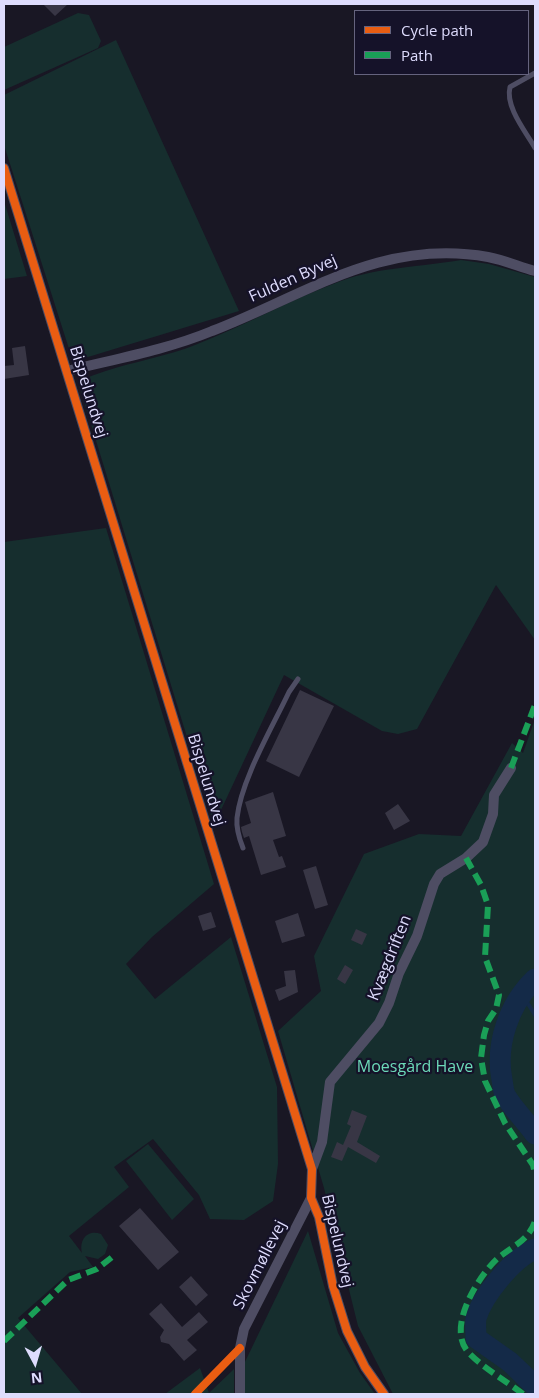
<!DOCTYPE html>
<html>
<head>
<meta charset="utf-8">
<style>
  body { margin:0 }
  #map { position:relative; width:539px; height:1398px; overflow:hidden; background:#191724; font-family:"Open Sans",sans-serif }
  canvas { display:block }
  .frame { position:absolute; inset:0; border:5px solid #dedcfd; pointer-events:none }
  .legend { position:absolute; left:354px; top:10px; width:175px; height:65px; box-sizing:border-box; background:#151229; border:1px solid #65637e; margin:0; padding:6px 9px; list-style:none; font-size:15px; color:#dedcfd }
  .legend li { display:flex; align-items:center; gap:10px; height:25px }
  .legend b { width:25px; border:1px solid #65637e }
  .north { position:absolute; left:10px; top:1338px; width:50px; height:50px; -webkit-text-stroke:4px #151229; paint-order:stroke; rotate:174deg; font-size:14px; font-weight:700; line-height:20px; text-align:center; color:#dedcfd }
  .north::after { content:''; display:block; margin:auto; width:18px; height:22px; background:#dedcfd; clip-path:polygon(50% 0,100% 100%,50% 72%,0 100%) }
</style>
</head>
<body>
<div id="map">
<canvas width="539" height="1398"></canvas>
<div class="frame"></div>
<ul class="legend">
<li><b style="height:6px;background:#e95d12"></b>Cycle path</li>
<li><b style="height:6px;background:#1a9f57"></b>Path</li>
</ul>
<div class="north">N</div>
</div>
<script>
const c = document.querySelector('canvas').getContext('2d');
c.lineJoin = 'round';
function paint(path, color) { c.fillStyle = color; c.fill(path, 'evenodd'); }
function stroke(path, color, width, dash) { c.strokeStyle = color; c.lineWidth = width; c.lineCap = dash ? 'butt' : 'round'; c.setLineDash(dash || []); c.stroke(path); }
function drawText(font, color, halo, rows, align = 'center') {
  c.font = font + ' "Open Sans",sans-serif'; c.lineWidth = 4.5; c.setLineDash([]); c.textBaseline = 'middle'; c.strokeStyle = halo; c.fillStyle = color; for (const [text, x, y, turn = 0] of rows) {
    c.save(); c.translate(x, y); c.rotate((+turn || 0) * Math.PI / 180); c.textAlign = isNaN(turn) ? turn : align; if (halo) c.strokeText(text, 0, 0); c.fillText(text, 0, 0); c.restore();
  }
}
paint(new Path2D(`
  M78,13l11,2 12,26 -3,7 -94,42v-43z
  M116,40l123,271 -151,46 -18,-5 -66,-207v-50z
  M4,201l23,75 -23,3z
  M461,260l28,4 46,13v363l-39,-55 -79,144 -19,5 -16,-3 -98,-56 -70,150 -136,-443c37,-18 79,-22 117,-37 49,-19 96,-46 146,-64 38,-14 80,-14 120,-21z
  M106,528l108,356 -62,53 -26,27 29,35 76,-62 46,150 1,77 -5,37 -29,19 -34,-1 -11,-24 -46,-56 -39,28 15,20 -60,49 13,17c-3,-13 5,-24 19,-19l7,11 -3,9 -7,5 -13,-3 8,11 -23,5 -52,46 64,76h-78v-852z
  M535,719v675h-142l-35,-68 -34,-138 -46,-157 43,-40 -7,-35 50,-102 55,-20 42,2 51,-93 11,10z
  M148,1144l46,55 -22,21 -46,-59z
  M308,1231l30,102 22,40 15,21h-131l-1,-28z
  M200,1368l9,25 25,-24v25h-69z`), '#162e2e');
stroke(new Path2D(`
  M522,994l13,21`), '#142a48', 4);
stroke(new Path2D(`
  M535,979c-26,25 -40,65 -33,101 1,5 1,10 3,15 8,14 21,26 30,39
  M535,1249c-22,9 -52,46 -59,69 -1,5 0,13 0,20l34,24 25,24`), '#142a48', 21);
paint(new Path2D(`
  M43,4h25l-13,12z
  M25,346l4,29 -25,4v-13l10,-1 -2,-17z
  M300,690l34,16 -35,71 -33,-16z
  M273,792l13,44 -13,4 6,17 3,-1 4,11 -25,8 -12,-39 -5,2 -2,-6 -1,-5 10,-4 -6,-21z
  M398,804l12,17 -16,9 -9,-17z
  M316,866l12,39 -13,4 -12,-39z
  M211,912l5,15 -13,4 -5,-15z
  M298,913l7,23 -23,7 -7,-22z
  M356,929l11,5 -5,11 -11,-5z
  M345,965l8,5 -8,14 -8,-5z
  M295,970l3,22 -19,9 -4,-11 11,-4 -2,-15z
  M352,1110l15,6 -10,26 23,14 -4,7 -28,-16 -6,14 -11,-4 6,-15 8,4 -2,-1 8,-19 -4,-2z
  M140,1208l39,44 -21,18 -39,-44z
  M191,1276l17,19 -12,11 -17,-19z
  M161,1303l21,24 17,-15 9,10 -21,18 10,10 -13,11 -15,-17 -8,-2 -1,-5 4,-7 -15,-16z`), '#383645');
stroke(new Path2D(`
  M535,73l-25,14c-5,20 16,45 25,61
  M243,848c-4,-10 -7,-19 -6,-30 4,-38 35,-90 52,-126l9,-13
  M195,1394l43,-44`), '#4e4d63', 5);
stroke(new Path2D(`
  M4,168l308,1001 -1,29 8,19 14,69 14,45 18,36 19,27
  M67,371c48,-12 99,-21 145,-40 94,-36 169,-93 276,-74 16,3 32,10 47,14
  M312,1169l10,-27 8,-60 49,-59 10,-20 10,-30 18,-37 17,-52 6,-10 26,-16 17,-16 10,-28 1,-19 17,-27
  M240,1394v-46l4,-19 67,-131`), '#4e4d63', 10);
stroke(new Path2D(`
  M511,768l24,-63
  M466,858l15,27 7,20 -3,52 14,38 -3,14 -8,12 -4,14 -3,23 4,23 20,42 28,42 2,9
  M4,1341l64,-61 29,-11 19,-15
  M523,1394c-17,-13 -41,-27 -55,-42 -22,-25 11,-77 30,-94 15,-12 31,-18 37,-37`), '#1a9f57', 6, [12, 6]);
stroke(new Path2D(`
  M4,168l308,1001 -1,29 8,19 14,69 14,45 18,36 19,27
  M195,1394l45,-46`), '#e95d12', 8);
drawText('16px', '#dedcfd', '#151229', [
  ["Fulden Byvej",293,279,-24],
  ["Bispelundvej",88,392,73],
  ["Bispelundvej",206,780,73],
  ["Kvægdriften",390,958,-68],
  ["Bispelundvej",337,1241,77],
  ["Skovmøllevej",260,1265,-63]
]);
drawText('16px', '#6cd9b8', '#151229', [
  ["Moesgård Have",415,1067]
]);
</script>
</body>
</html>
